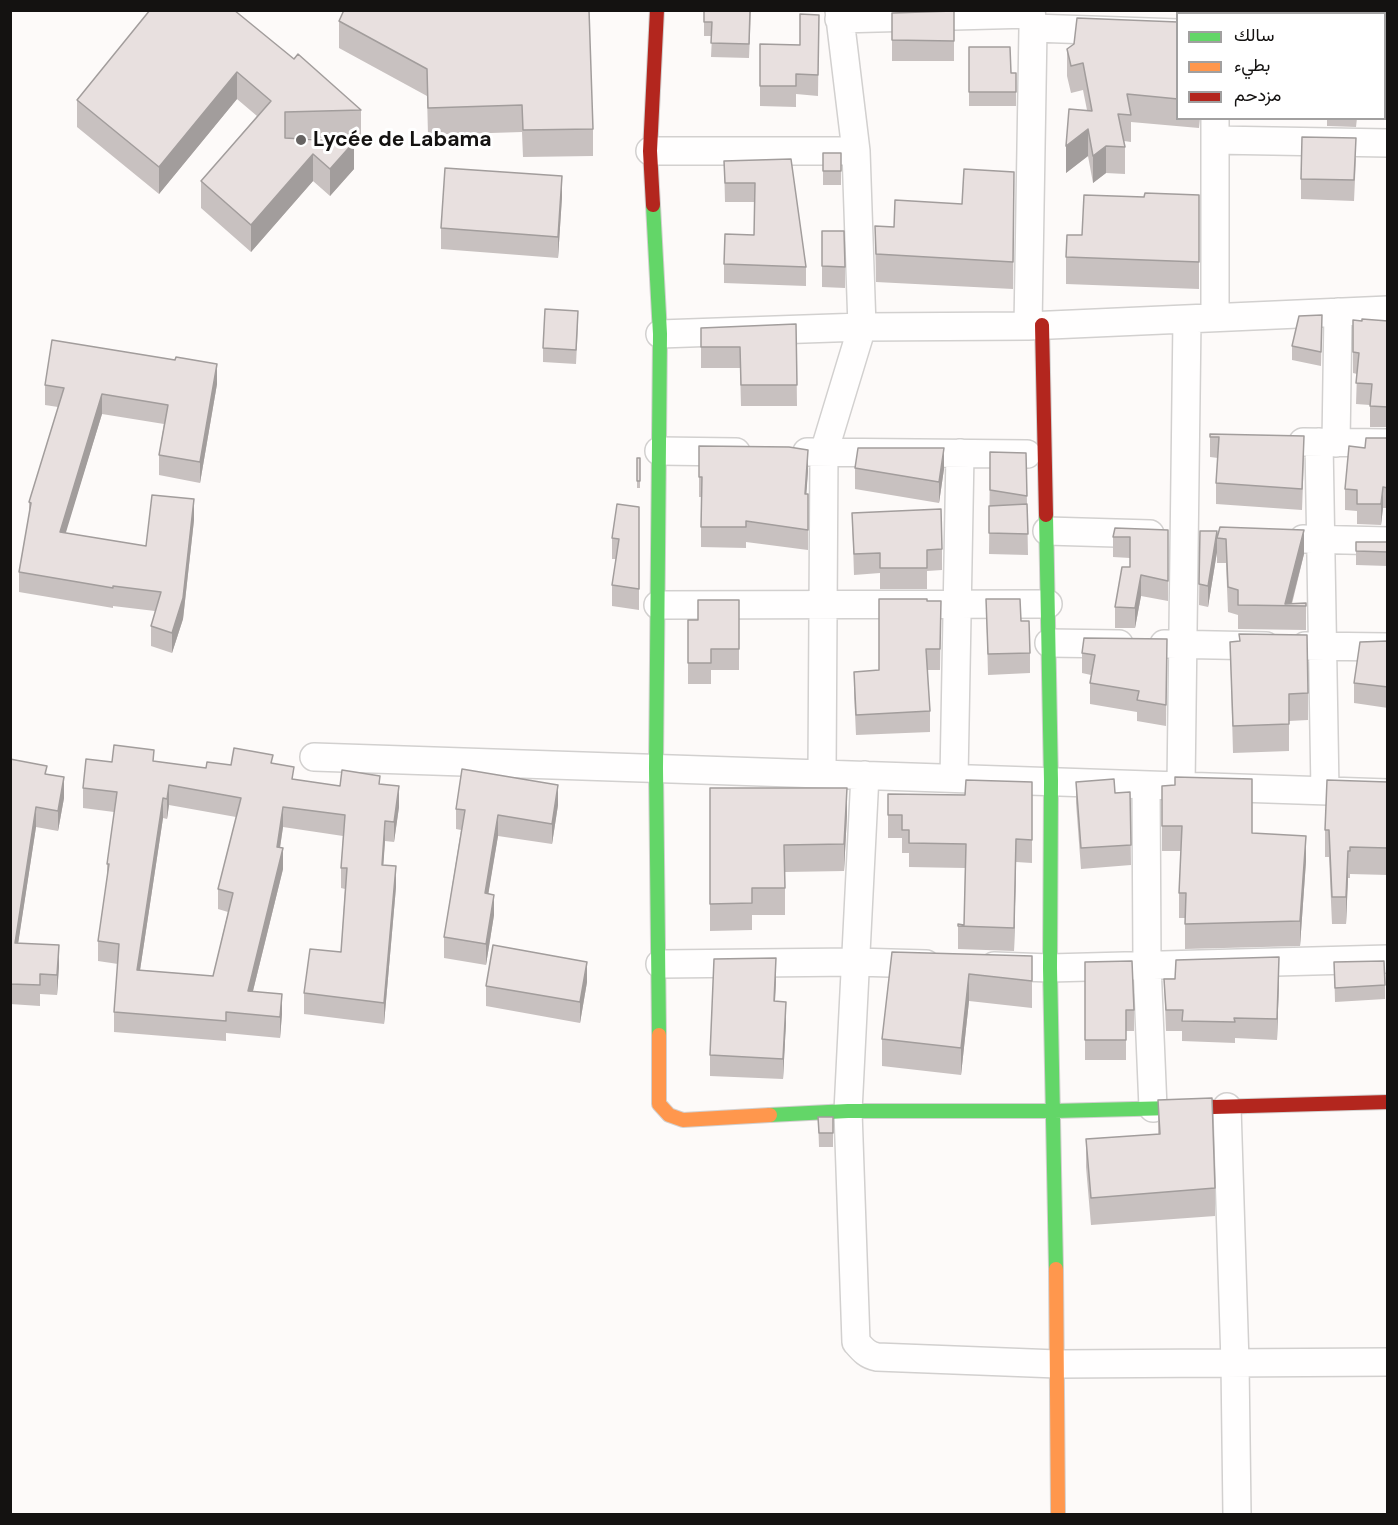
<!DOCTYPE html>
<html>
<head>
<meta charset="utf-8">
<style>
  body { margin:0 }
  #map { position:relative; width:1398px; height:1525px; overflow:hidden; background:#fdfaf9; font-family:"DM Sans",Vazirmatn,sans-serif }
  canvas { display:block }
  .frame { position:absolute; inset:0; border:12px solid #141211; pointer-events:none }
  .legend { position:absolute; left:1176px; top:12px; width:210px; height:108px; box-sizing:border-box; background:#fff; border:2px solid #a1a0a0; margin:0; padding:8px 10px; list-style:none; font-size:18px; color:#141211 }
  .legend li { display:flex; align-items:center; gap:12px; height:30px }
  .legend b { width:30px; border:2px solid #a1a0a0 }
</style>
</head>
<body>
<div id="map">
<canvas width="1398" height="1525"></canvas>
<div class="frame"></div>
<ul class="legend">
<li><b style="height:8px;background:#63d668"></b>سالك</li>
<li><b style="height:8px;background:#ff974d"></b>بطيء</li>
<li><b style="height:8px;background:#b3261e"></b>مزدحم</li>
</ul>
</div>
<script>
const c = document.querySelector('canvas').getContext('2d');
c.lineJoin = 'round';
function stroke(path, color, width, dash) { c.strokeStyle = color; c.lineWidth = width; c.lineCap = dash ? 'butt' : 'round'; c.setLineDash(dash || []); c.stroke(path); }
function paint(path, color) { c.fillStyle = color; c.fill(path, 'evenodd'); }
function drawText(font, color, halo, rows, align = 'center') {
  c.font = font + ' "DM Sans",sans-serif'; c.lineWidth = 6; c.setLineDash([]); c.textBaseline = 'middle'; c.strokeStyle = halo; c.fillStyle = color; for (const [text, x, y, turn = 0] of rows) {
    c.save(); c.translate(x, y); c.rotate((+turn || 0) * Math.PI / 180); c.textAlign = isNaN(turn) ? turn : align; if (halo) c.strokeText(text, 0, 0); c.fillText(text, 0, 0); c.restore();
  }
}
const street = new Path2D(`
  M1305,14v-4
  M839,19l192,-5
  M1033,28l145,5
  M1215,118v199
  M1215,140l173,3
  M650,151h206
  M1028,326l5,-298 -2,-18
  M660,334l202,-7 166,-1 360,-16
  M1303,442l85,1
  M1319,442l6,348
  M1336,443l2,-131
  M659,451l77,1
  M807,452l220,2
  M1047,531l103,3
  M1303,539l85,2
  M658,605l390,-1
  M1049,643l70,1
  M1164,644l102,2
  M1305,646l83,1
  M314,757l1074,36
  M822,774l2,-322 38,-125 -6,-176 -17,-141
  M865,775l-17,336 8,231c7,8 11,13 21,15l180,7 331,-2
  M954,778l6,-325
  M1146,785l1,180 6,143
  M1181,786l6,-467
  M660,964l195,-2 71,2
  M994,966l56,2 338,-9
  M1227,1107l8,256 2,151`);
const fast = new Path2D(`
  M653,205l7,129 -4,434 3,267
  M1046,515l5,266 -1,187 6,301
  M770,1115l78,-4h206l159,-4`);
const slow = new Path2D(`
  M659,1035v69l10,11 14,5 87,-5
  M1056,1269l2,245`);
const jam = new Path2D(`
  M653,205l-3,-54 7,-141
  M1042,325l4,190
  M1213,1107l175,-5`);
stroke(street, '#d2d0cf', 30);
stroke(fast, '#d2d0cf', 16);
stroke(slow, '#d2d0cf', 16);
stroke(jam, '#d2d0cf', 16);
stroke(street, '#fffefe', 27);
stroke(fast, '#63d668', 14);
stroke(slow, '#ff974d', 14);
stroke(jam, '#b3261e', 14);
paint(new Path2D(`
  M704,10h47l-2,48 -38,-1 1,-21h-8z
  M954,11v50h-62v-48z
  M819,15l-1,81 -22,-2v13l-36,-1v-62l40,1z
  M339,21l254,108v27l-70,1 -1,-25 -94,3 -1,-39 -88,-48z
  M1178,22v96h22l-1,10 -68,-6v20l-7,-1 1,6v27l-19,-1 -13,10 -5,-27 -22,17 21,-63 -4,-20 -12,3 -4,-17v-27z
  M1384,27h4v85l-4,-1z
  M969,47l42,26h5v33h-47z
  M294,59l67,51v27l-72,2 65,30 -24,27 -17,-15 -62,71 -50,-44v-27l56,-65 -20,-17 -78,95 -82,-67v-27z
  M1327,118h30l-1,9 -29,-1z
  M823,153h18v32h-18z
  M1356,158l-2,43 -53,-2v-20z
  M791,159l15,108v19l-82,-3v-19l30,-29 1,-33h-30l-1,-41z
  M1199,195v94l-133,-5v-27l16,-22 62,-38z
  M562,197l-4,61 -117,-9v-21z
  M1014,199l-1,90 -137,-7 -1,-56 19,1 68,-23z
  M822,231l23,36v21l-23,-1z
  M1322,315l-1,51 -29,-6v-14z
  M1353,320l9,1h26v106h-18v-22l-14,-1 1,-30 -4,-1z
  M796,324l1,82h-56l-1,-38h-39v-40z
  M578,325l-2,39 -33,-2v-14z
  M217,384l-17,99 -41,-8v-20l5,-31 -62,-10 -37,119 81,13 48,-26 -11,99 -11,34 -21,-7v-20l4,-15 -42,-5v2l-94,-16v-20l10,-55v-15l29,-95 -13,-2v-20z
  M1210,434l94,23 -2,53 -86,-6v-21l2,-25 -8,-1z
  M1388,438v70h-5l-2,17 -24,-1v-13l-12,-1v-21l20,-41z
  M699,446l109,25 -2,23h2v56l-62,-8v6l-45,-1v-50h-2z
  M990,452l36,1 2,102 -39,-1z
  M637,458h3v30h-3z
  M855,468l89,1 -5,34 -84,-14z
  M639,507v103l-27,-4v-21l4,-26h-4v-21z
  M852,513l90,36v21l-15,1v18h-47v-16l-26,2z
  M1220,527l84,27 -12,50 14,-1v27l-68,-1v-14l-10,-3 -2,-49h-9v-25z
  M1168,530v71l-27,-5 -6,32h-20v-21l15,-40v-9l-17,-1v-20z
  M1200,531l17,21 -9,55 -9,-2z
  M1356,542h32v24l-32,-1z
  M986,599l35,22 9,32v20l-42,2z
  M739,600v70h-28v14h-23v-64h10z
  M927,601h14l-1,69h-13l3,41v21l-74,3 -2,-43v-20l25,-2z
  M1167,639l-1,87 -29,-5v-9l-47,-8v-21l1,-8 -9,-2v-20z
  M1388,641v67l-34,-5v-20z
  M1230,642l78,51v27l-19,1v30l-56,2z
  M10,759l37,15 17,24 -6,33 -22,-4 -18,116 41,23 -2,29 -17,-1v12l-30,-2z
  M154,761l52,7 25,-3 42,-2 21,17 46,6 40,-2 19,23 -5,35 -9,-1 -2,24 13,22 -12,137 -80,-10v-21l37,-41 4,-63 -4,-1v-20l2,-32 -60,-9 -3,21 3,21 -30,122 29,23 -2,24 -54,-5v8l-112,-9v-20l4,-48 -20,-3v-20l9,-59v-18l7,-52 -31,-4v-20l29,-26zM169,805l67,12 -18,72v20l10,3 -15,64 -73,-6 23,-152 4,1z
  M1032,782v81l-16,-1 -2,89 -56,-2v-25l6,1 1,-57 -56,-1v-14h-7v-15h-14v-44l77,1z
  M1076,782l39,11 15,-1 1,73 -50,4 -5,-66z
  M1388,782v93l-38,-1v4h-2l-2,46h-14l-3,-67h-4v-27z
  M1162,786l144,75 -6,85 -115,3v-31h-6v-25l2,-42h-19z
  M710,788l137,27 -3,56 -59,1v43h-33v15l-42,1z
  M558,805l-6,39 -54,-8 -10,58 6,21 -8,50 -42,-7v-21l17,-107 -5,-1v-20z
  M892,952l140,29v27l-63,-7 -8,74 -79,-9v-27z
  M1085,962l49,48v21h-8v29h-41z
  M1334,962l51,23v14l-50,3z
  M1279,978l-2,62 -42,-2v5l-53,-2v-10h-16l-2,-52z
  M776,979l-1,22 11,21 -3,57 -73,-3v-21z
  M587,982l-7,41 -94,-17v-20z
  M1158,1100l57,88v28l-124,9 -5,-58v-28l72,-5z
  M818,1117h15v30h-14z`), '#c8c1c0');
paint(new Path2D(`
  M237,72v27l-78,95v-27z
  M1088,129v27l-22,17v-27z
  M354,142v27l-24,27v-27z
  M1106,146v27l-13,10v-27z
  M313,154v27l-62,71v-27z
  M562,176v21l-4,61v-21z
  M217,364v20l-17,99v-21z
  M102,394v20l-42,138v-20z
  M944,448v21l-5,34v-21z
  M808,450v21l-3,43v-20z
  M1383,487v21l-2,17v-21z
  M194,499v21l-11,99 -11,34v-20z
  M1304,530v24l-13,51h-6z
  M1217,531v21l-9,55v-21z
  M1141,575v21l-6,32v-20z
  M64,777v21l-6,33v-20z
  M169,785v20l-2,14v-20z
  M558,785v20l-6,39v-20z
  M399,786v21l-5,35v-20z
  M847,788v27l-3,56v-27z
  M163,798v20l-26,172v-20z
  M36,807v20l-21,137v-21z
  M283,807v20l-6,40v-20z
  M498,815v21l-13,78v-21z
  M385,821v20l-3,45v-21z
  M1306,836v25l-6,85v-25z
  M1016,839v23l-2,89v-23z
  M283,848v21l-35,142v-20z
  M1348,851v27l-2,46v-27z
  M396,866v21l-12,137v-21z
  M494,895v20l-8,50v-21z
  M59,945v21l-2,29v-20z
  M1279,957v21l-2,62v-21z
  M776,958v21l-2,43v-21z
  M587,962v20l-7,41v-21z
  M969,974v27l-8,74v-27z
  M282,994v20l-2,24v-21z
  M786,1002v20l-3,57v-20z`), '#a29d9c');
const building = new Path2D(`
  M150,10h84l60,49 4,-5 63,56 -76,2v26l69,4 -24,27 -17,-15 -62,71 -50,-44 70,-80 -34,-29 -78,95 -82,-67z
  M344,10h245l4,119 -70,1 -1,-25 -94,3 -1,-39 -88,-48z
  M704,10h46l-1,34 -38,-1 1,-21h-8z
  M954,11v30l-62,-1v-27z
  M800,14l19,1 -1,60 -22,-1v12h-36v-42l40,1z
  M1077,18l101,4v77l-51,-5 4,21 -13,-1 7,33 -19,-1 -13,10 -5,-27 -22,17 3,-37 23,2 -9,-48 -12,3 -4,-17 7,-5z
  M1384,27h4v57h-4z
  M969,47h41l1,26h5v19h-47z
  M1302,137l54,1 -2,42 -53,-1z
  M823,153h18v18h-18z
  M791,159l15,108 -82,-3 1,-30 29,1 1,-52h-30l-1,-22z
  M445,168l117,8 -4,61 -117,-9z
  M964,169l50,3 -1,90 -137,-8 -1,-28 19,1 1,-27 67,4z
  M1145,193l54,2v67l-133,-5 1,-22h15l2,-40 60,2z
  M822,231h22l1,36 -23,-1z
  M545,309l33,2 -2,39 -33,-2z
  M1322,315l-1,37 -29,-6 7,-30z
  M1362,319l26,2v86l-18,-1 2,-22 -16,-1 3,-30 -6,-1v-32l9,1z
  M796,324l1,61h-56l-1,-38h-39v-19z
  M52,340l123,20 1,-3 41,7 -17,98 -41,-7 9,-50 -66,-11 -42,138 86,14 6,-51 42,4 -11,99 -11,35 -21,-7 10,-34 -48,-6v2l-94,-16 12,-69 -2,-1 35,-114 -19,-3z
  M1210,434l94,2 -2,53 -86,-6 3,-46h-9z
  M1366,438h22v50l-5,-1 -2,17h-24v-14l-12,-1 4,-43 16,2z
  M699,446l90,1 19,3 -3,44h3v36l-62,-9v6h-45l1,-50h-3z
  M858,448h86l-5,34 -84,-14z
  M990,452l36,1 1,43 -37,-6z
  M637,458h3v23h-3z
  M617,504l22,3v82l-27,-4 7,-46 -7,-1z
  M1027,504l1,30 -39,-1v-27z
  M941,509l1,40 -15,1v18h-47v-15l-26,1 -2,-41z
  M1220,527l84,3 -19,74 21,-1v3l-68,-1v-15l-10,-3 -2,-48 -9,-1z
  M1115,528l53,2v51l-27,-6 -6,33 -20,-1 7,-40h8v-30h-17z
  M1200,531h17l-9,55 -9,-2z
  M1356,542h32v10l-32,-1z
  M879,599h48v2h14l-1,48h-14l4,62 -74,4 -2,-43 25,-2z
  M986,599h34l1,22h8l1,32 -42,1z
  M698,600h41v49h-28v14h-23v-43h10z
  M1239,634l68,1 1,58 -19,1v30l-56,2 -3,-84 10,-1z
  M1084,638l83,1 -1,66 -29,-5 2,-9 -49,-8 5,-28 -13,-2z
  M1388,641v46l-34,-4 6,-41z
  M114,745l40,5 -1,11 53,7 1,-6 24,3 3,-17 39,7 -2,8 23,4 -2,12 48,7 2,-16 38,6 -1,8 20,2 -5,36 -9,-1 -3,44 14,1 -12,137 -80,-10 6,-44 31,3 6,-84h-6l4,-53 -62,-8 -6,40 6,1 -35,143 34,3 -2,23 -54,-5v9l-112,-9 5,-68 -21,-3 11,-77h-2l10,-72 -34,-4 3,-29 26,3zM169,785l72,13 -23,91 15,4 -20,83 -76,-6 26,-172 4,1z
  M10,759l37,7 -2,8 19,3 -6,34 -22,-4 -21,136 44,2 -2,30 -17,-1v11l-30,-1z
  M462,769l96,16 -6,39 -54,-9 -13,78 9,2 -8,49 -42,-7 21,-127 -9,-1z
  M1175,777l77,2v54l54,3 -6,85 -115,3 1,-31h-7l3,-67h-20v-40l13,-1z
  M1114,779l1,14 15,-1 1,53 -50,3 -5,-66z
  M966,780l66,2v58l-16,-1 -2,89 -56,-2v-2l6,1 2,-81 -57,-1v-13h-7v-15h-14v-21l77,1z
  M1327,780l61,2v66l-38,-1v4h-2l-2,46h-14l-3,-67h-4z
  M710,788h137l-3,56 -60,1 1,43h-33v15l-42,1z
  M493,945l94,17 -7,40 -94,-16z
  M892,952l140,4v25l-63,-7 -8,74 -79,-9z
  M1279,957l-2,62 -43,-1 1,4 -53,-1 1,-11h-17l-2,-31h11l1,-19z
  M776,958l-2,43 12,1 -3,57 -73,-4 4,-96z
  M1132,961l2,49h-8v30h-41v-78z
  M1384,961l1,24 -50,3 -1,-26z
  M1212,1098l3,90 -124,10 -5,-59 74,-5 -2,-34z
  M818,1117h15v16h-14z`);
paint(building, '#e8e0df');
stroke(building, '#a29d9c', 1.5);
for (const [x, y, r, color] of [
  [301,140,6,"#666362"]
]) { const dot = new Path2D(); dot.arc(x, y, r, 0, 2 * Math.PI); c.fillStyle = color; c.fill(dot); stroke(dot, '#fff', 2); }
drawText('bold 21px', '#141211', '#fff', [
  ["Lycée de Labama",313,140]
], 'left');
</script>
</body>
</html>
